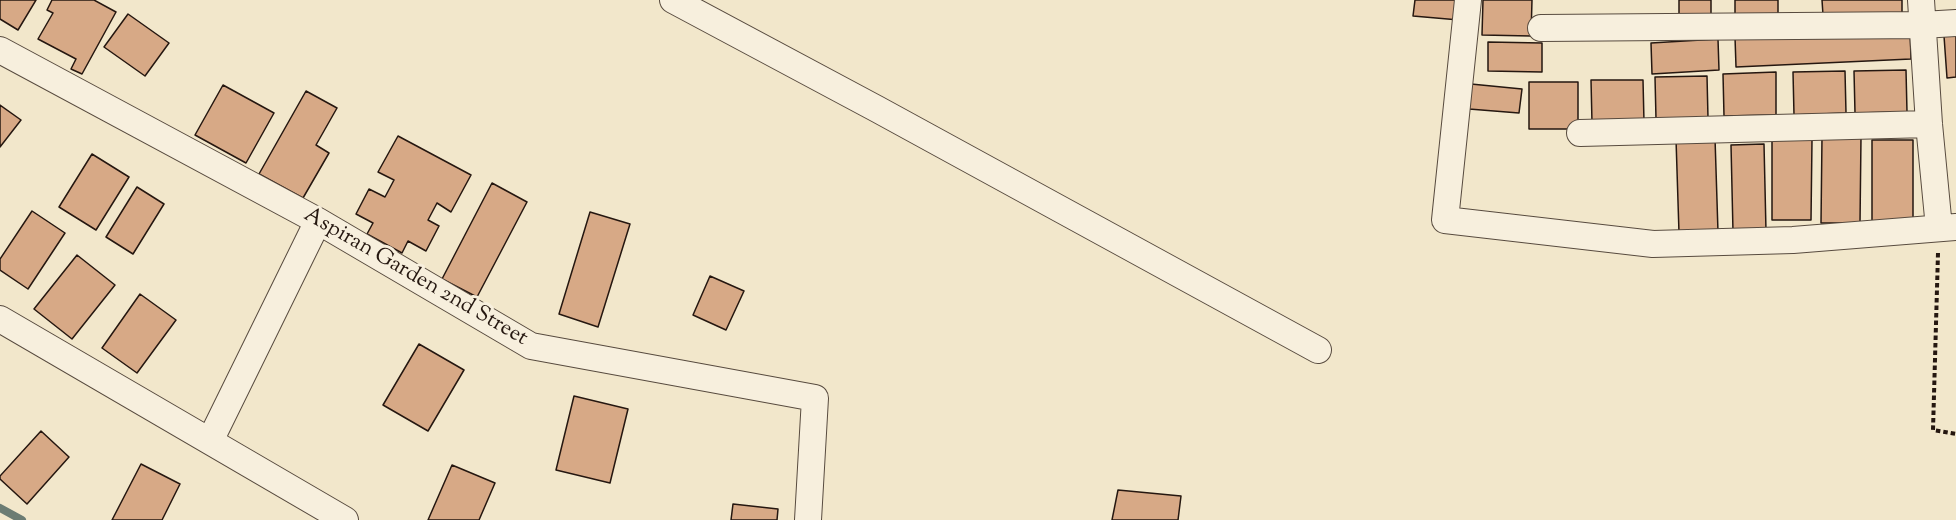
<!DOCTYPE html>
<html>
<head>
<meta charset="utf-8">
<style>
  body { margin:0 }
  canvas { display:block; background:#f2e7cb }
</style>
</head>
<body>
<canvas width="1956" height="520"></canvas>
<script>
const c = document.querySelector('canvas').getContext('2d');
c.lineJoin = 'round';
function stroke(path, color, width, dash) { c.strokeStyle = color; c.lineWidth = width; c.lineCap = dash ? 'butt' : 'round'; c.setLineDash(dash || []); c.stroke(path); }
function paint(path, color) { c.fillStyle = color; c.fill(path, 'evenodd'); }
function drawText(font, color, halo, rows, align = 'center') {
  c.font = font + ' "Sorts Mill Goudy",serif'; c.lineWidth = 6; c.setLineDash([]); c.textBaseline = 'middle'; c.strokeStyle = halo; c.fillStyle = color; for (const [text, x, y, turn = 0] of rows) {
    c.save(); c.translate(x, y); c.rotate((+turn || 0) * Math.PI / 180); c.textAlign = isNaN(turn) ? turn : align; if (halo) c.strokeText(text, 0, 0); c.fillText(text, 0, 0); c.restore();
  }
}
stroke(new Path2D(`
  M0,508l22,12`), '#6c7c73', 8);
const building = new Path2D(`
  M0,0h36l-18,30 -18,-11z
  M52,0h42l22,12 -34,62 -11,-5 5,-10 -38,-20 15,-26 -6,-3z
  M1415,0h46l-2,20 -46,-4z
  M1483,0h49l-1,36 -49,-1z
  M1679,0h32v18h-32z
  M1735,0h43v14h-43z
  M1822,0h80v13l-79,2z
  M128,14l41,29 -24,33 -41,-29z
  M1910,29l1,30 -175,8 -1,-30z
  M1956,35v42l-9,1 -3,-42z
  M1718,39l1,31 -67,4 -1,-31z
  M1488,42l54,1v29l-54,-1z
  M1906,70l1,42 -52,1 -1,-42z
  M1845,71l1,42 -52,2 -1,-43z
  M1776,72v43l-52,1 -1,-42z
  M1707,76l1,42 -52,1 -1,-42z
  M1591,80h52l1,42 -52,1z
  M1529,82h49v47h-49z
  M1471,84l51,5 -3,24 -50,-4z
  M223,85l51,28 -28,50 -51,-28z
  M306,91l31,17 -21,37 13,8 -26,45 -44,-24z
  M0,105l21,15 -21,27z
  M398,136l73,39 -20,37 -14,-9 -9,17 11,6 -13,25 -18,-10 -6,12 -35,-19 6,-11 -17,-9 13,-25 16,8 9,-17 -16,-8z
  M1822,137h39l-1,86h-39z
  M1715,138l3,94 -39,1 -3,-94z
  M1772,139l40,1 -1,80h-39z
  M1872,140h41v82h-41z
  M1764,144l2,87 -33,1 -2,-87z
  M92,154l37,23 -33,53 -37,-23z
  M492,183l35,19 -50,95 -35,-18z
  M137,187l27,17 -31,50 -27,-17z
  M32,211l33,22 -37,56 -28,-19v-11z
  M590,212l40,12 -32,103 -39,-13z
  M77,255l38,30 -43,54 -38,-30z
  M710,276l34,15 -18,39 -33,-15z
  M140,294l36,26 -39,53 -35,-25z
  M419,344l45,26 -36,61 -45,-26z
  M574,396l54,13 -18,74 -54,-13z
  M41,431l28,26 -42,47 -27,-25v-3z
  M141,464l39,20 -18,36h-50z
  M452,465l43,18 -16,37h-51z
  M1118,490l63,6 -3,24h-66z
  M733,504l45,5 -1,11h-46z`);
paint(building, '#d7a986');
stroke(building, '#251710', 1.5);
const minor = new Path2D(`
  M673,0l204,109 441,241
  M1468,0l-23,220 208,24 140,-4 163,-13
  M1921,0l8,124 10,104
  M1541,28l381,-3 34,-2
  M0,50l318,171 213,125 284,52 -7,122
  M1580,133l349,-9
  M0,319l345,201
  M210,441l108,-220`);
stroke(minor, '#584b3f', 28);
stroke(new Path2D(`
  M1938,253l-5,177 23,4`), '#251710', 4, [4.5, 3]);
stroke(minor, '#f7efdd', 26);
drawText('22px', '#251710', '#f7efdd', [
  ["Aspiran Garden 2nd Street",415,278,30]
]);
</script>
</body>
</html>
